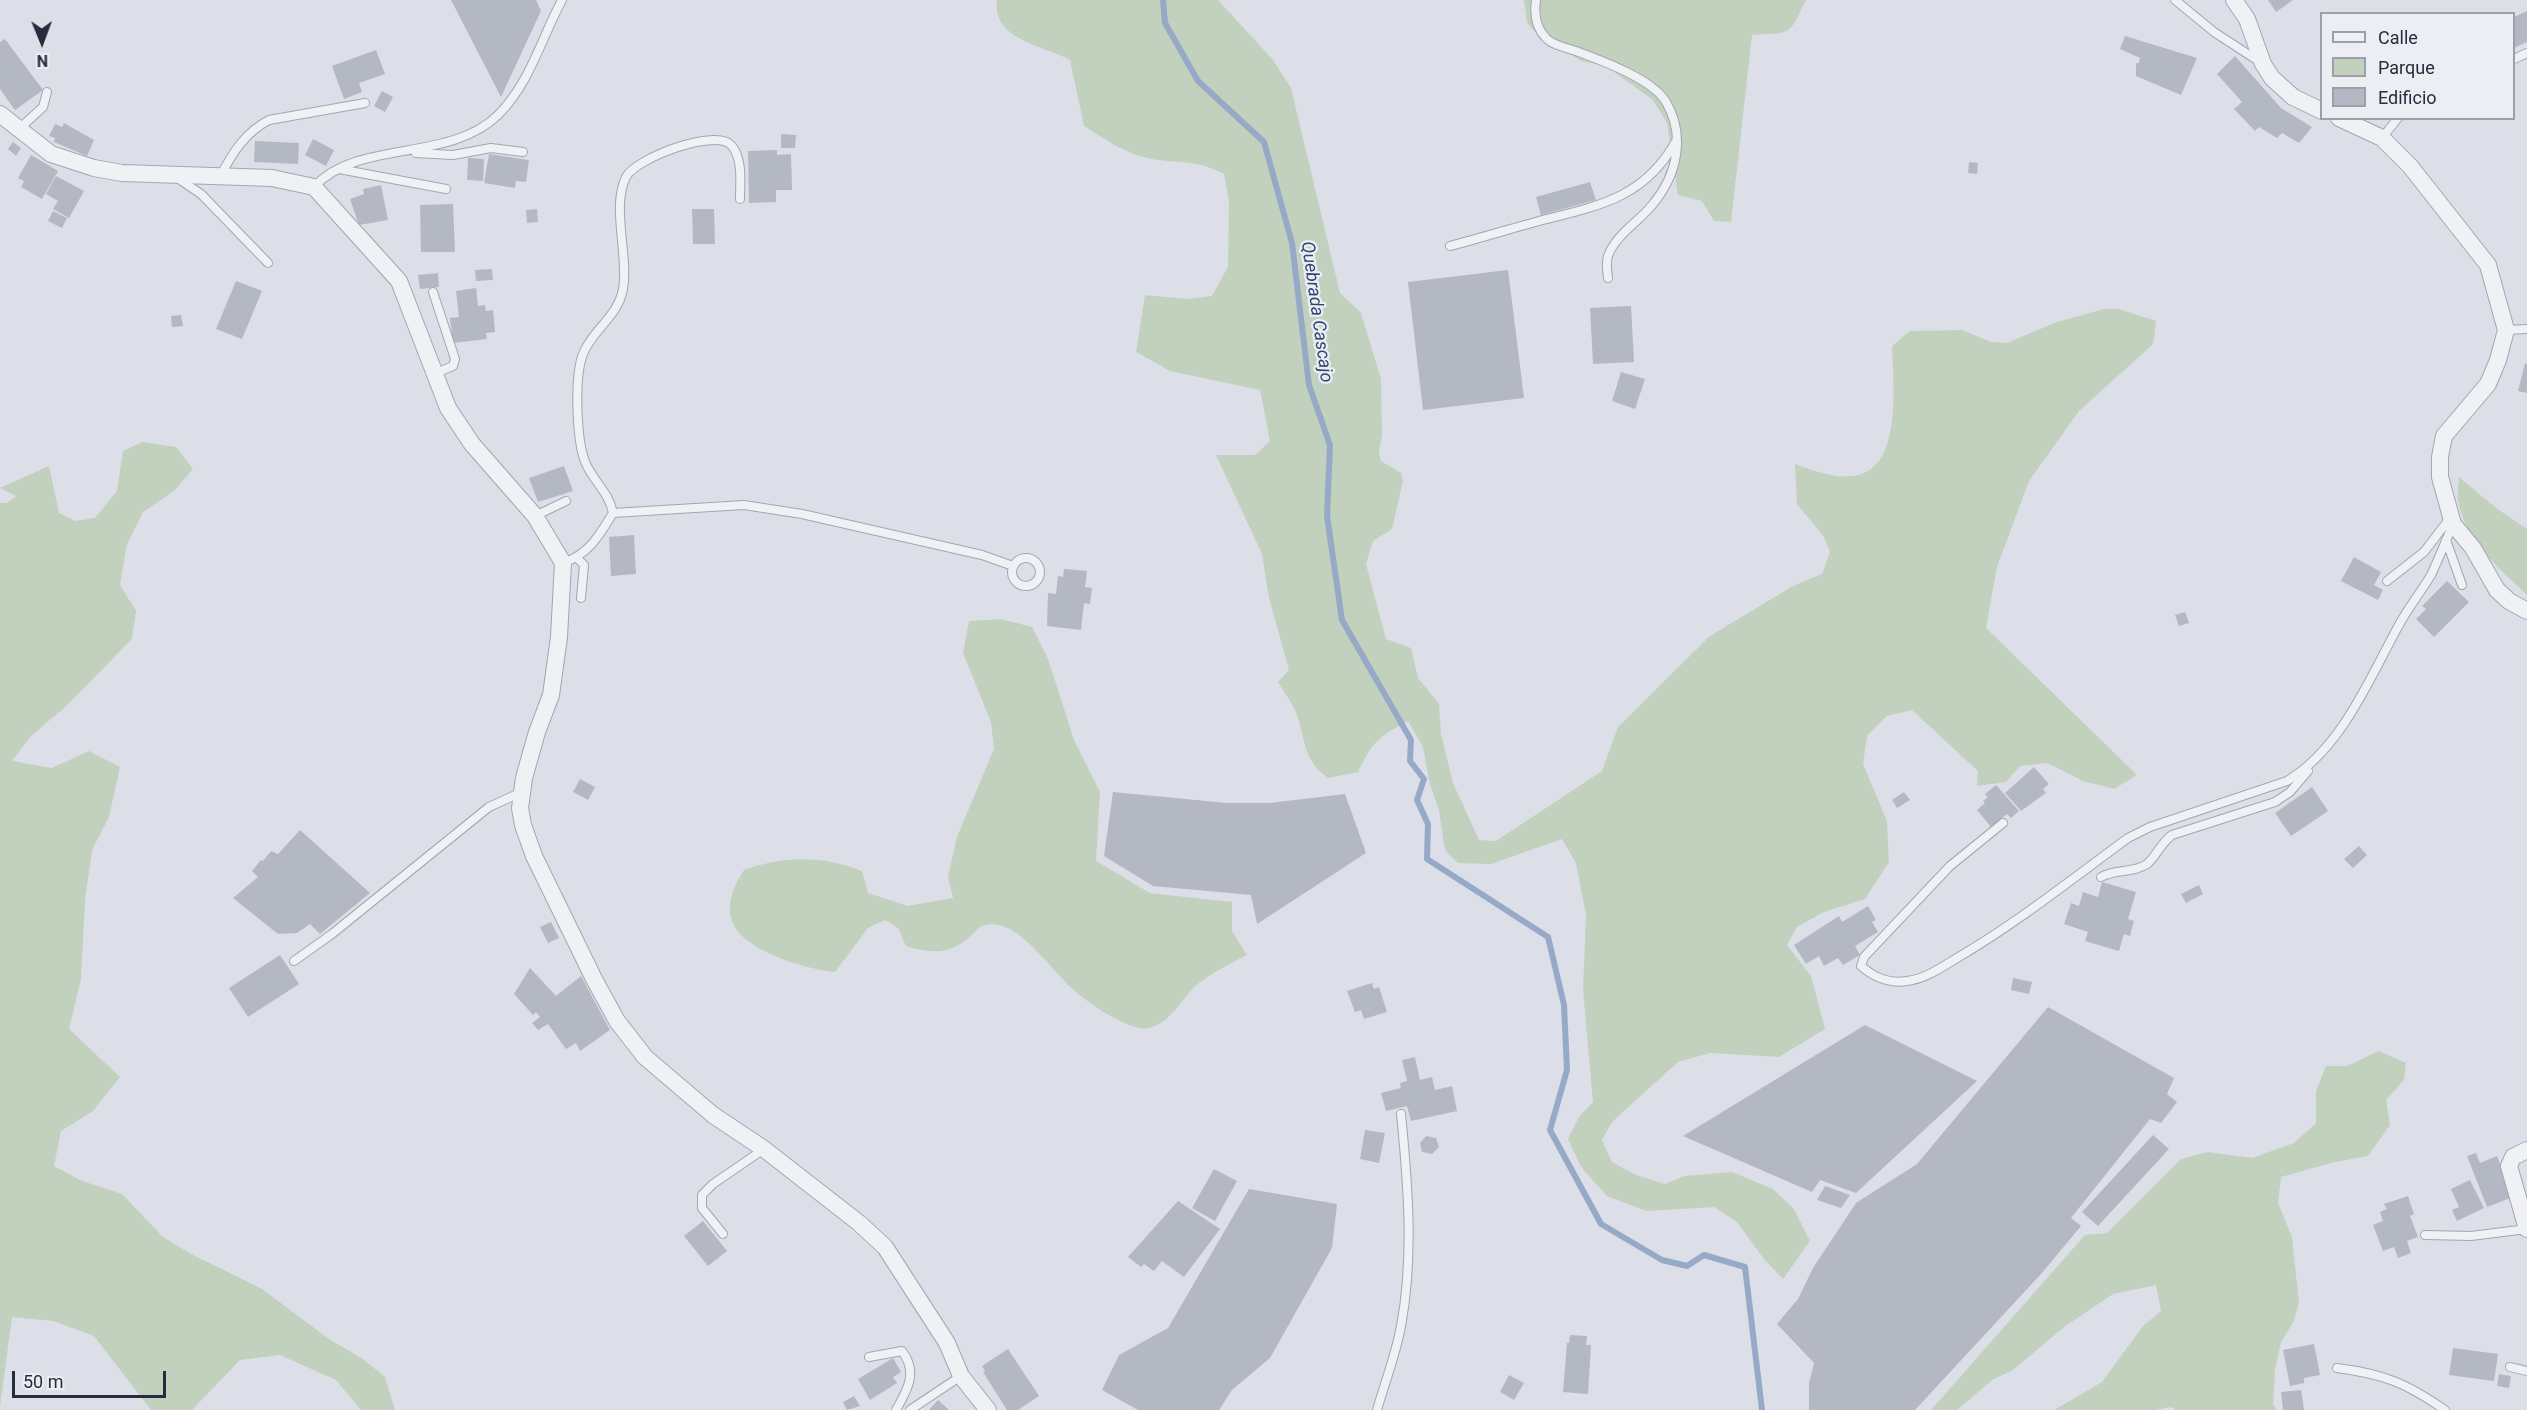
<!DOCTYPE html>
<html>
<head>
<meta charset="utf-8">
<style>
  body { margin:0 }
  #map { position:relative; width:2527px; height:1410px; overflow:hidden; background:#dcdfe7; font-family:Roboto,sans-serif }
  canvas { display:block }
  .legend { position:absolute; left:2320px; top:12px; width:195px; height:108px; box-sizing:border-box; background:#eceef4; border:2px solid #9da0ab; margin:0; padding:8px 10px; list-style:none; font-size:18px; color:#262c3d }
  .legend li { display:flex; align-items:center; gap:12px; height:30px }
  .legend b { width:30px; border:2px solid #9da0ab }
  .north { position:absolute; left:12px; top:12px; width:60px; height:60px; -webkit-text-stroke:4px #eceef4; paint-order:stroke; rotate:179deg; font-size:16px; font-weight:700; line-height:24px; text-align:center; color:#262c3d }
  .north::after { content:''; display:block; margin:auto; width:21px; height:27px; background:#262c3d; clip-path:polygon(50% 0,100% 100%,50% 72%,0 100%) }
  .scale { position:absolute; left:12px; top:1371px; width:154px; height:27px; box-sizing:border-box; border:3px solid #262c3d; border-top:0; padding-left:8px; font-size:18px; line-height:21px; white-space:nowrap; color:#262c3d; -webkit-text-stroke:4px #eceef4; paint-order:stroke }
</style>
</head>
<body>
<div id="map">
<canvas width="2527" height="1410"></canvas>
<ul class="legend">
<li><b style="height:8px;background:#eff1f5"></b>Calle</li>
<li><b style="height:16px;background:#c1d1bd"></b>Parque</li>
<li><b style="height:16px;background:#b4b8c3"></b>Edificio</li>
</ul>
<div class="north">N</div>
<div class="scale">50 m</div>
</div>
<script>
const c = document.querySelector('canvas').getContext('2d');
c.lineJoin = 'round';
function paint(path, color) { c.fillStyle = color; c.fill(path, 'evenodd'); }
function stroke(path, color, width, dash) { c.strokeStyle = color; c.lineWidth = width; c.lineCap = dash ? 'butt' : 'round'; c.setLineDash(dash || []); c.stroke(path); }
function drawText(font, color, halo, rows, align = 'center') {
  c.font = font + ' Roboto,sans-serif'; c.lineWidth = 4.5; c.setLineDash([]); c.textBaseline = 'middle'; c.strokeStyle = halo; c.fillStyle = color; for (const [text, x, y, turn = 0] of rows) {
    c.save(); c.translate(x, y); c.rotate((+turn || 0) * Math.PI / 180); c.textAlign = isNaN(turn) ? turn : align; if (halo) c.strokeText(text, 0, 0); c.fillText(text, 0, 0); c.restore();
  }
}
paint(new Path2D(`
  M997,0h221l55,60 18,28 49,205 21,20 20,66 1,55 -3,20 2,7 20,12 2,8 -11,48 -19,12 -7,23 20,75 25,9 7,30 21,26 2,30 12,49 26,57 17,1 106,-70 16,-44 92,-91 83,-50 29,-12 8,-22 -6,-15 -27,-33 -2,-40c20,7 42,16 63,11 45,-10 35,-95 34,-129l18,-15 52,-1 29,12 16,1 50,-21 47,-13h15l37,12 -3,23 -74,67 -50,70 -32,86 -11,61 151,147 -23,14 -31,-8 -36,-18 -27,3 -14,16 -29,4 1,-15 -66,-61 -25,6 -20,20 -4,28 24,57 2,41 -24,37 -41,13 -27,15 -10,18 24,31 14,53 -46,28 -69,-4 -32,9 -66,60 -10,18 10,22 24,13 29,9 20,-8 47,-4 41,17 21,20 16,32 -27,38 -19,-20 -27,-37 -23,-15 -68,4 -39,-15 -26,-29 -13,-28 11,-22 14,-15 -10,-112 3,-75 -10,-52 -14,-24 -71,25 -33,-1 -13,-13 -6,-40 -9,-25 -7,-38 -15,-26c-30,16 -35,20 -50,51l-30,6c-25,-18 -22,-36 -31,-63 -4,-11 -13,-23 -19,-33l11,-12 -20,-72 -7,-44 -46,-99h39l15,-14 -10,-51 -90,-19 -34,-19 9,-57 43,4 24,-3 16,-29 1,-65 -5,-28c-33,-17 -46,-9 -77,-16 -23,-5 -44,-20 -63,-32l-14,-66c-27,-15 -78,-20 -73,-60z
  M1524,0h282c-19,38 -13,32 -54,35l-21,187 -17,-1 -12,-20 -24,-6 -11,-72 -14,-23 -47,-34 -25,-5 -49,-32 -5,-7z
  M142,442l34,5 17,22 -19,22 -31,21 -16,32 -7,41 16,26 -4,28 -67,68 -34,29 -19,25 40,7 37,-17 31,16 -11,50 -17,33 -7,50 -4,79 -12,50 51,48 -27,34 -32,20 -7,35 28,15 40,13 41,43 28,17 71,35 67,50 34,20 22,18 10,33h-34l-25,-30 -56,-25 -40,5 -48,50h-41l-57,-74 -41,-15 -41,-4 -12,89v-903h7l9,-7 -16,-8 49,-22 10,47 16,8 20,-3 22,-27 6,-40z
  M2459,477l37,31 31,21v66c-27,-26 -62,-55 -69,-94 -1,-8 1,-17 1,-24z
  M1001,619l31,8 16,32 26,81 26,52 -4,69 54,32 82,9v29l15,24c-17,8 -33,17 -48,28 -17,13 -27,40 -50,45 -9,2 -23,-4 -31,-8 -14,-7 -29,-17 -42,-28 -22,-18 -53,-67 -83,-68 -14,-1 -18,9 -27,16 -19,15 -38,13 -60,6l-8,-18 -13,-8 -17,8 -33,44c-28,-3 -96,-21 -104,-54 -4,-17 4,-34 13,-48 40,-14 78,-15 118,1l6,22 40,13 45,-8 -5,-21 9,-40 37,-88 -3,-27 -28,-69 6,-32z
  M2379,1051l27,12 -2,17 -18,20 4,25 -22,31 -33,6 -54,15 -3,26 14,34 7,66 -6,20 -12,19 -6,28 -2,34 4,6h-102l-3,-3 -18,3h-100l48,-28 41,-56 18,-15 -5,-26 -43,9 -49,33 -51,43 -21,10 -35,30h-26l154,-175 22,-2 74,-74 26,-7 45,6 42,-15 22,-20v-32l10,-25h21z`), '#c1d1bd');
stroke(new Path2D(`
  M1163,0l2,23 33,58 66,61 28,101 17,142 21,60 -3,71 15,104 69,120 -1,21 14,18 -7,21 11,24 -1,35 121,78 16,68 3,65 -17,60 51,94 61,36 25,6 17,-11 41,12 17,143`), '#96aac7', 6);
paint(new Path2D(`
  M451,0h85l5,11 -40,86z
  M2268,0h25l-17,12z
  M2527,11v31l-13,6v-31z
  M2125,36l72,22 -16,37 -45,-19v-13h3l1,-5 -20,-9z
  M5,39l38,51 -28,20 -15,-21v-47z
  M376,50l9,24 -26,9 3,9 -18,7 -12,-33z
  M2235,56l46,52 31,19 -13,16 -17,-10 -5,5 -18,-11 -4,4 -21,-22 8,-7 -25,-28z
  M382,91l11,6 -8,15 -11,-6z
  M64,123l30,17 -7,16 -33,-14 1,-4 -6,-2 6,-12 7,3z
  M781,134l15,1 -1,13h-14z
  M313,139l21,11 -8,16 -21,-11z
  M255,141l44,2 -1,21 -44,-2z
  M13,142l8,6 -5,8 -8,-7z
  M777,150v5l14,-1 1,36h-16v12l-27,1 -1,-52z
  M489,154l40,6 -3,22 -10,-1 -1,7 -31,-5z
  M31,155l27,16 -16,28 -21,-12 3,-6 -6,-3z
  M468,158l16,1 -1,22 -16,-1z
  M1969,162l9,1 -1,11 -9,-1z
  M56,176l28,15 -15,27 -16,-9 5,-8 -12,-7z
  M1590,182l6,18 -55,15 -5,-18z
  M381,185l7,35 -29,5 -9,-26 14,-5 -1,-5z
  M453,204l2,48h-34l-1,-47z
  M537,209l1,13 -11,1 -1,-13z
  M692,209h22l1,35h-22z
  M53,211l14,7 -5,10 -14,-7z
  M492,269l1,11 -17,1 -1,-11z
  M1508,270l16,128 -101,12 -15,-128z
  M438,273l1,14 -19,2 -2,-14z
  M236,281l26,10 -20,48 -26,-10z
  M476,288l2,18 7,-1 1,6 7,-1 2,22 -9,1 1,6 -34,4 -3,-25 9,-1 -3,-26z
  M1631,306l3,56 -41,2 -3,-56z
  M181,315l2,11 -11,1 -1,-11z
  M2525,363l2,1v29l-9,-2z
  M1621,372l24,7 -10,30 -23,-8z
  M564,466l9,25 -35,11 -9,-24z
  M634,535l2,39 -25,2 -2,-39z
  M2354,557l27,15 -7,13 9,5 -5,10 -37,-19z
  M1064,569l23,2 -2,16 7,1 -2,16 -6,-1 -3,27 -34,-4 1,-33 8,1 2,-18 5,1z
  M2447,581l22,21 -35,35 -18,-18 10,-10 -4,-3z
  M2185,612l4,11 -10,3 -4,-11z
  M2034,767l15,17 -6,5 3,4 -25,18 -16,-18z
  M580,779l15,8 -7,13 -15,-8z
  M1996,785l23,26 -8,7 -4,-4 -16,13 -14,-17 8,-7 -2,-2 5,-4 -3,-3z
  M2312,787l16,24 -37,25 -16,-23z
  M1113,792l114,11h43l75,-9 21,59 -109,71 -6,-29 -98,-9 -49,-30z
  M1904,792l6,8 -13,8 -5,-8z
  M300,830l70,63 -50,41 -10,-10 -13,9 -19,1 -45,-36 25,-21 -6,-6 9,-11 2,1 8,-10 7,3z
  M2359,846l8,9 -14,13 -9,-9z
  M2102,882l34,10 -8,27 6,2 -4,15 -6,-2 -5,17 -34,-10 3,-9 -24,-8 7,-21 8,3 4,-14 15,5z
  M2199,885l4,9 -17,9 -5,-9z
  M1868,906l8,14 -4,2 6,10 -23,14 5,9 -17,10 -5,-7 -14,8 -5,-10 -13,8 -12,-19 45,-29 3,6z
  M551,922l8,16 -11,5 -8,-16z
  M280,955l19,29 -51,33 -19,-29z
  M530,968l26,28 25,-20 29,54 -30,21 -4,-8 -10,6 -18,-25 -10,6 -6,-7 8,-6 -4,-5 -3,3 -19,-21z
  M2013,978l19,4 -3,12 -18,-4z
  M1372,983l2,6 5,-2 8,25 -23,7 -3,-9 -6,2 -8,-21z
  M2048,1007l126,71 -7,16 10,8 -16,21 -11,-4 -79,99 10,8 -40,48 -126,136h-106v-27l5,-20 -37,-39 21,-25 15,-31 43,-65 61,-39z
  M1865,1025l112,56 -121,112 -36,-13 -8,12 -129,-56z
  M1415,1057l5,23 12,-3 3,13 17,-4 5,25 -46,10 -4,-15 -21,5 -5,-18 20,-5 -1,-5 7,-2 -5,-21z
  M1365,1130l20,3 -6,30 -19,-4z
  M2153,1135l16,14 -71,77 -16,-14z
  M1426,1136l10,2 3,9 -7,7 -10,-2 -2,-9z
  M2476,1153l4,10 17,-7 16,41 -26,10 -20,-51z
  M1214,1169l23,12 -22,40 -23,-13z
  M2470,1180l14,28 -27,13 -5,-11 7,-3 -8,-18z
  M1825,1186l25,9 -9,13 -24,-8z
  M1249,1189l88,15 -5,44 -62,110 -38,32 -13,20h-81l-36,-20 17,-35 49,-27z
  M2408,1196l6,18 -4,2 8,21 -11,4 4,12 -13,5 -4,-11 -11,4 -10,-26 10,-4 -3,-9 7,-3 -3,-5z
  M1178,1201l42,28 -36,48 -22,-16 -8,10 -10,-7 -3,3 -13,-10z
  M703,1221l24,30 -19,15 -24,-30z
  M1570,1335l17,1 -1,9h5l-3,49 -25,-2 4,-49h2z
  M2314,1344l6,31 -16,3v5l-14,3 -7,-36z
  M2453,1348l45,6 -4,27 -45,-6z
  M1008,1349l31,47 -21,14h-11l-24,-38 2,-1 -3,-5z
  M893,1358l8,14 -8,5 4,6 -27,17 -12,-21z
  M2499,1374l12,2 -2,12 -12,-2z
  M1509,1375l15,8 -10,17 -14,-8z
  M2301,1390l3,20h-21l-2,-18z
  M854,1396l6,10 -13,4 -4,-8z
  M938,1400l11,10h-20z`), '#b4b8c3');
const service = new Path2D(`
  M1536,0c-2,14 0,28 10,38 6,7 21,10 30,13 24,9 77,28 90,51 20,34 11,73 -13,102 -14,18 -37,30 -45,52 -2,6 -1,15 0,22
  M2175,0l39,32 46,30
  M2514,59l13,-6
  M19,129l24,-22 4,-15
  M2382,138l16,-20
  M416,153l37,2 38,-7 32,4
  M339,169l107,20
  M220,176c13,-23 24,-43 49,-56l96,-17
  M176,177l25,17 67,69
  M314,187c43,-48 135,-24 184,-72 32,-32 43,-76 64,-115
  M1450,246c30,-8 60,-17 89,-25 59,-15 106,-23 137,-80
  M433,292l22,67 -2,7 -17,7
  M2506,330l21,-1
  M613,513c-4,-20 -17,-29 -26,-47 -11,-21 -13,-89 -4,-112 9,-24 35,-37 40,-65 6,-33 -12,-82 3,-112 10,-19 91,-50 106,-31 11,14 8,36 8,53
  M535,516l31,-15
  M2446,540l16,45
  M1012 572a14 14 0 1 1 28 0a14 14 0 1 1-28 0Z
  M577,558l7,7 -3,33
  M563,563c26,-9 36,-27 50,-50l131,-8 58,9 180,41 31,11
  M2387,581l37,-29 26,-34
  M2003,823l-53,43 -86,91 -3,9c14,12 28,18 46,15 18,-2 35,-14 50,-23 60,-35 115,-79 171,-120l22,-11 137,-46c55,-33 82,-102 112,-156 9,-17 22,-33 32,-50 8,-17 15,-34 22,-51
  M2101,877c14,-8 33,-4 46,-13 9,-7 12,-19 25,-29l103,-33 15,-10 18,-21
  M294,961l38,-27 157,-127 33,-15
  M723,1234l-21,-26v-13l11,-11 51,-35
  M2425,1235l46,1 56,-7
  M869,1357l33,-6c16,21 6,38 -6,59
  M2510,1367l17,4
  M2337,1368c47,6 69,15 108,42
  M910,1410l51,-34
  M1377,1410c8,-28 19,-56 24,-84 13,-69 7,-142 0,-212`);
const minor = new Path2D(`
  M2234,0l13,19 16,45 9,14 21,19 29,14
  M0,114l51,40 43,14 28,5 150,5 42,9 85,94 49,127 24,36 63,72 28,47 -4,74 -8,58 -14,37 -13,46 -4,30 3,17 11,31 60,123 23,42 28,36 68,58 51,34 95,74 26,24 62,96 14,33 27,34
  M2339,118l43,20 28,28 78,99 18,65 -8,30 -10,24 -44,52 -4,21v20l13,47 20,24 24,42 12,11 18,10
  M2527,1150l-14,7 -4,9 18,63`);
stroke(service, '#a2a6b1', 10);
stroke(minor, '#a2a6b1', 18);
stroke(service, '#eff1f5', 8);
stroke(minor, '#eff1f5', 16);
drawText('italic 18px', '#304871', '#eceef4', [
  ["Quebrada Cascajo",1316,312,82]
]);
</script>
</body>
</html>
